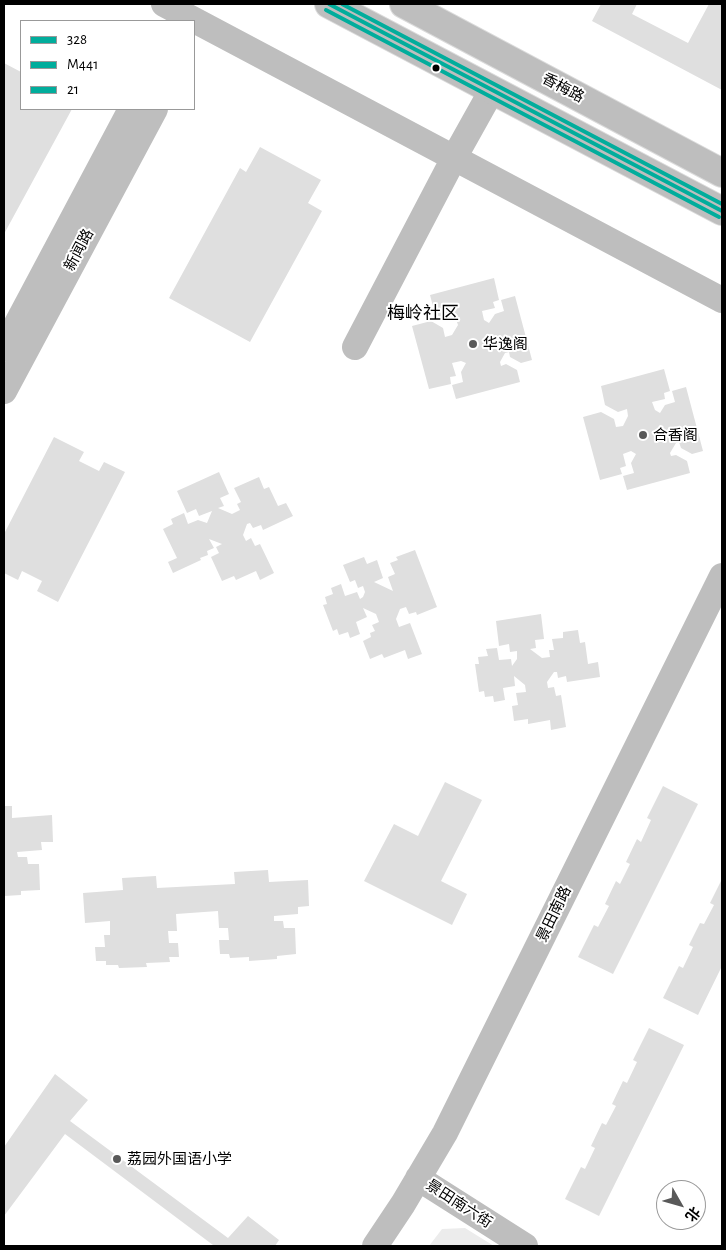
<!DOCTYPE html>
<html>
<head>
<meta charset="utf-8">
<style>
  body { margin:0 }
  #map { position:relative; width:726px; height:1250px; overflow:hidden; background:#fff; font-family:"Alegreya Sans","Noto Sans SC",sans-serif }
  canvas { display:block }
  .frame { position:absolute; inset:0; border:5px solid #000; pointer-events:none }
  .legend { position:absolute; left:20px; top:20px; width:175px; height:90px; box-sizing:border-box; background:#fff; border:1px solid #999; margin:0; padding:6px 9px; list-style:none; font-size:15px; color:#000 }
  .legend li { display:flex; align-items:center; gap:10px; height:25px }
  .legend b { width:25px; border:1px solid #999 }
  .north { position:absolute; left:656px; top:1180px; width:50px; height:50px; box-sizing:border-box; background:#fff; border:1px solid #999; border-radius:50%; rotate:128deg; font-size:14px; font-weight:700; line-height:20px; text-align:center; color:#000 }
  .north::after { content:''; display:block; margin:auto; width:18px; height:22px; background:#595959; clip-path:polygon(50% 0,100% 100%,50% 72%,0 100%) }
</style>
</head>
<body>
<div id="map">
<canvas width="726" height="1250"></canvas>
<div class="frame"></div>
<ul class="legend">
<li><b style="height:6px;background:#01ad9c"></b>328</li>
<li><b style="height:6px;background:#01ad9c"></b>M441</li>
<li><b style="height:6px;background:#01ad9c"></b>21</li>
</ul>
<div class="north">北</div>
</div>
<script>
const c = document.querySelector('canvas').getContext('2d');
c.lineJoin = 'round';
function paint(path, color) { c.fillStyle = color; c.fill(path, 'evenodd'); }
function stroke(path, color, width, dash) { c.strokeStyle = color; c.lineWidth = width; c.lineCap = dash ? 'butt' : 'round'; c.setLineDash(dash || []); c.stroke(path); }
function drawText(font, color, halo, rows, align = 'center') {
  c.font = font + ' "Alegreya Sans","Noto Sans SC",sans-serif'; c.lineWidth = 4; c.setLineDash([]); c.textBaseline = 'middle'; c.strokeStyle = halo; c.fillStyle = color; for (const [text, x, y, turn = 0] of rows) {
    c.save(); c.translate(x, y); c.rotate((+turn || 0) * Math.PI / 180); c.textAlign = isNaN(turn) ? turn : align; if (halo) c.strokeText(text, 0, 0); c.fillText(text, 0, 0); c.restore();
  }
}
paint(new Path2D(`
  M465,1228l29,18h-65l13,-17z`), '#ececec');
paint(new Path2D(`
  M601,4h36l-5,10 56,29 21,-39h13v86l-130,-69z
  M4,63l17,9v37h51l-68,125z
  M260,147l61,33 -13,23 14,8 -72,131 -81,-44 71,-130 6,4z
  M494,278l5,22 -6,2 2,6 -13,3 2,9 5,3 6,-9 9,-3 -3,-11 14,-4 17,64 -11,3 -11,-6 -1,-5 -4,1 -5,9 1,4 5,-2 11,6 3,12 -64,17 -4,-14 11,-3 -2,-10 5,-9 -5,-2 -9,2 4,13 -6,1 1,7 -22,5 -17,-63 19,-5 12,7 2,9 7,-2 6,-10 -2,-6 -9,2 -12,-7 -5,-19z
  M664,369l6,22 -6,2 1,6 -13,3 3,8 5,3 5,-8 10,-3 -3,-11 14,-4 17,64 -11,3 -11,-6 -2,-6 -3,1 -6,10 1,3 5,-1 11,6 3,12 -63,17 -4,-14 11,-3 -3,-10 5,-9 -5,-3 -8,3 3,12 -6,2 2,6 -22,6 -17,-63 18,-5 13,7 2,8 7,-1 5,-10 -1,-7 -9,3 -13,-7 -4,-19z
  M54,437l30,15 -5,9 20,10 5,-9 21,10 -67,130 -21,-11 5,-10 -20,-10 -4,9 -14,-7v-39z
  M219,472l10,22 -9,4 4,8 -6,2 14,6 8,-4 -3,-6 4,-2 -7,-14 25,-11 5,12 5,-2 9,19 8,-3 7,13 -30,14 -2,-5 -8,3 -3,-5 -3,1 -4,11 3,6 5,-3 4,8 5,-2 14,29 -14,7 -4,-9 -20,9 -2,-4 -12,5 -11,-24 8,-4 -3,-6 6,-3 -13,-5 5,9 -7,3 1,4 -8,3 1,2 -28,13 -5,-11 9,-4 -14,-29 10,-5 -2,-5 13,-6 4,11 10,-4 9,3 5,-12 -13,5 -3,-7 -9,4 -10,-22z
  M415,550l22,57 -20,8 -1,-3 -7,2 -3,-7 -6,2 -4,10 3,8 11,-4 12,31 -14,5 -3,-9 -21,8 -2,-4 -12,5 -7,-18 8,-4 -1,-4 5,-2 -3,-6 7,-3 -3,-8 -13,-6 4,9 -11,5 4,12 -10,4 -2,-6 -9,3 -2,-6 -4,2 -10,-26 4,-1 -2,-7 8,-3 -2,-6 10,-4 4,12 12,-4 3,7 3,-2 2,-5 -2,-6 -5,2 -3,-8 -5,2 -7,-17 21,-8 3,7 10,-4 6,18 -9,4 19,9 -5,-14 7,-3 -5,-11 8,-3 -2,-3z
  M541,614l3,25 -9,1 1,8 -6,1 12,9 8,-1 -1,-7h5l-2,-11 11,-1v-6l15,-2 2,13 5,-1 3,22 10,-2 2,15 -33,5 -1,-6 -8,2 -1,-6h-3l-7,10 1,6 6,-1 2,9 5,-1 5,32 -15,3 -1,-10 -22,4v-5l-14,2 -2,-15 6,-1 -2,-12 10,-1 -1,-7 -11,-9 1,10 -12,2 2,12 -11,2 -1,-6 -8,1 -1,-6 -5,1 -4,-28h4l-1,-7 10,-1 -2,-7 11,-1 2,12 12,-1 1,7 5,-7v-8l-7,1 -1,-8 -10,2 -3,-25z
  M445,782l37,18 -41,81 26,13 -15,31 -88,-44 30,-57 24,12z
  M663,786l35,18 -85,170 -35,-17 16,-32 4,2 11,-21 -4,-2 11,-23 4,3 10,-20 -4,-2 11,-23 4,3 10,-22 -4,-2z
  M4,806h8v12l40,-3 1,27h-12l1,8 -25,2 1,5h9l1,7h11l1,26 -19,1v4l-17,1z
  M268,870l1,12 39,-2 1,26 -11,1v7l-24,2v5h9l1,7h11l1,26 -19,2v3l-28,2v-4l-19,1 -1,-4h-9l-1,-14h10l-1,-12h-9l-1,-17 -42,3 1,17h-9l1,12h9l1,14h-10l1,5 -24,1 1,4 -28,1 -1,-3h-12v-4h-10l-1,-14h10l-1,-12h6v-14l-25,2 -2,-30 40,-3 -1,-12 34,-2 1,12 78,-4 -1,-12z
  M722,879v87l-24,49 -35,-17 16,-32 4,2 10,-21 -4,-2 11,-22 4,1 10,-19 -4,-2z
  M649,1028l35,17 -85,171 -34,-17 16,-32 4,2 10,-21 -4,-2 11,-23 4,2 10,-19 -4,-2 11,-23 4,2 10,-21 -4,-2z
  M55,1074l33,26 -18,21 158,117 20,-22 31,24 -4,6h-62v-1l-148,-111 -61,82v-69z`), '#dfdfdf');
const major = new Path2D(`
  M329,4l393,207
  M404,4l318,169`);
stroke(major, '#dbdbdb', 30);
stroke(new Path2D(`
  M164,4l558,296
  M355,347l99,-189 38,-68
  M4,348l127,-239
  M4,391l151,-282
  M418,1178l107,68
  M375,1246l28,-42 42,-71 277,-557`), '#bebebe', 26);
stroke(major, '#bebebe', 28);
stroke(new Path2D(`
  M329,4l393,207`), '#01ad9c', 4);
stroke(new Path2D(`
  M326,10l393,207`), '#01ad9c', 4);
stroke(new Path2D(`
  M342,4l380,200`), '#01ad9c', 4);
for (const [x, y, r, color] of [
  [436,68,4.5,"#000"],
  [473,344,5,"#595959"],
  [643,435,5,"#595959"],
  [117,1159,5,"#595959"]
]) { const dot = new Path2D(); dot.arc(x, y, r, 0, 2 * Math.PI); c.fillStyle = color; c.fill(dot); stroke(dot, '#fff', 2); }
drawText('15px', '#000', '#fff', [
  ["香梅路",563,88,28],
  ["新闻路",79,250,-62],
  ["景田南路",554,914,-64],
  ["景田南六街",459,1204,33]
]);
drawText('15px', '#000', '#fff', [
  ["华逸阁",483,344],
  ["合香阁",653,435],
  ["荔园外国语小学",127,1159]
], 'left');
drawText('18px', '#000', '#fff', [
  ["梅岭社区",423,314]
]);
</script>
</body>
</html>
